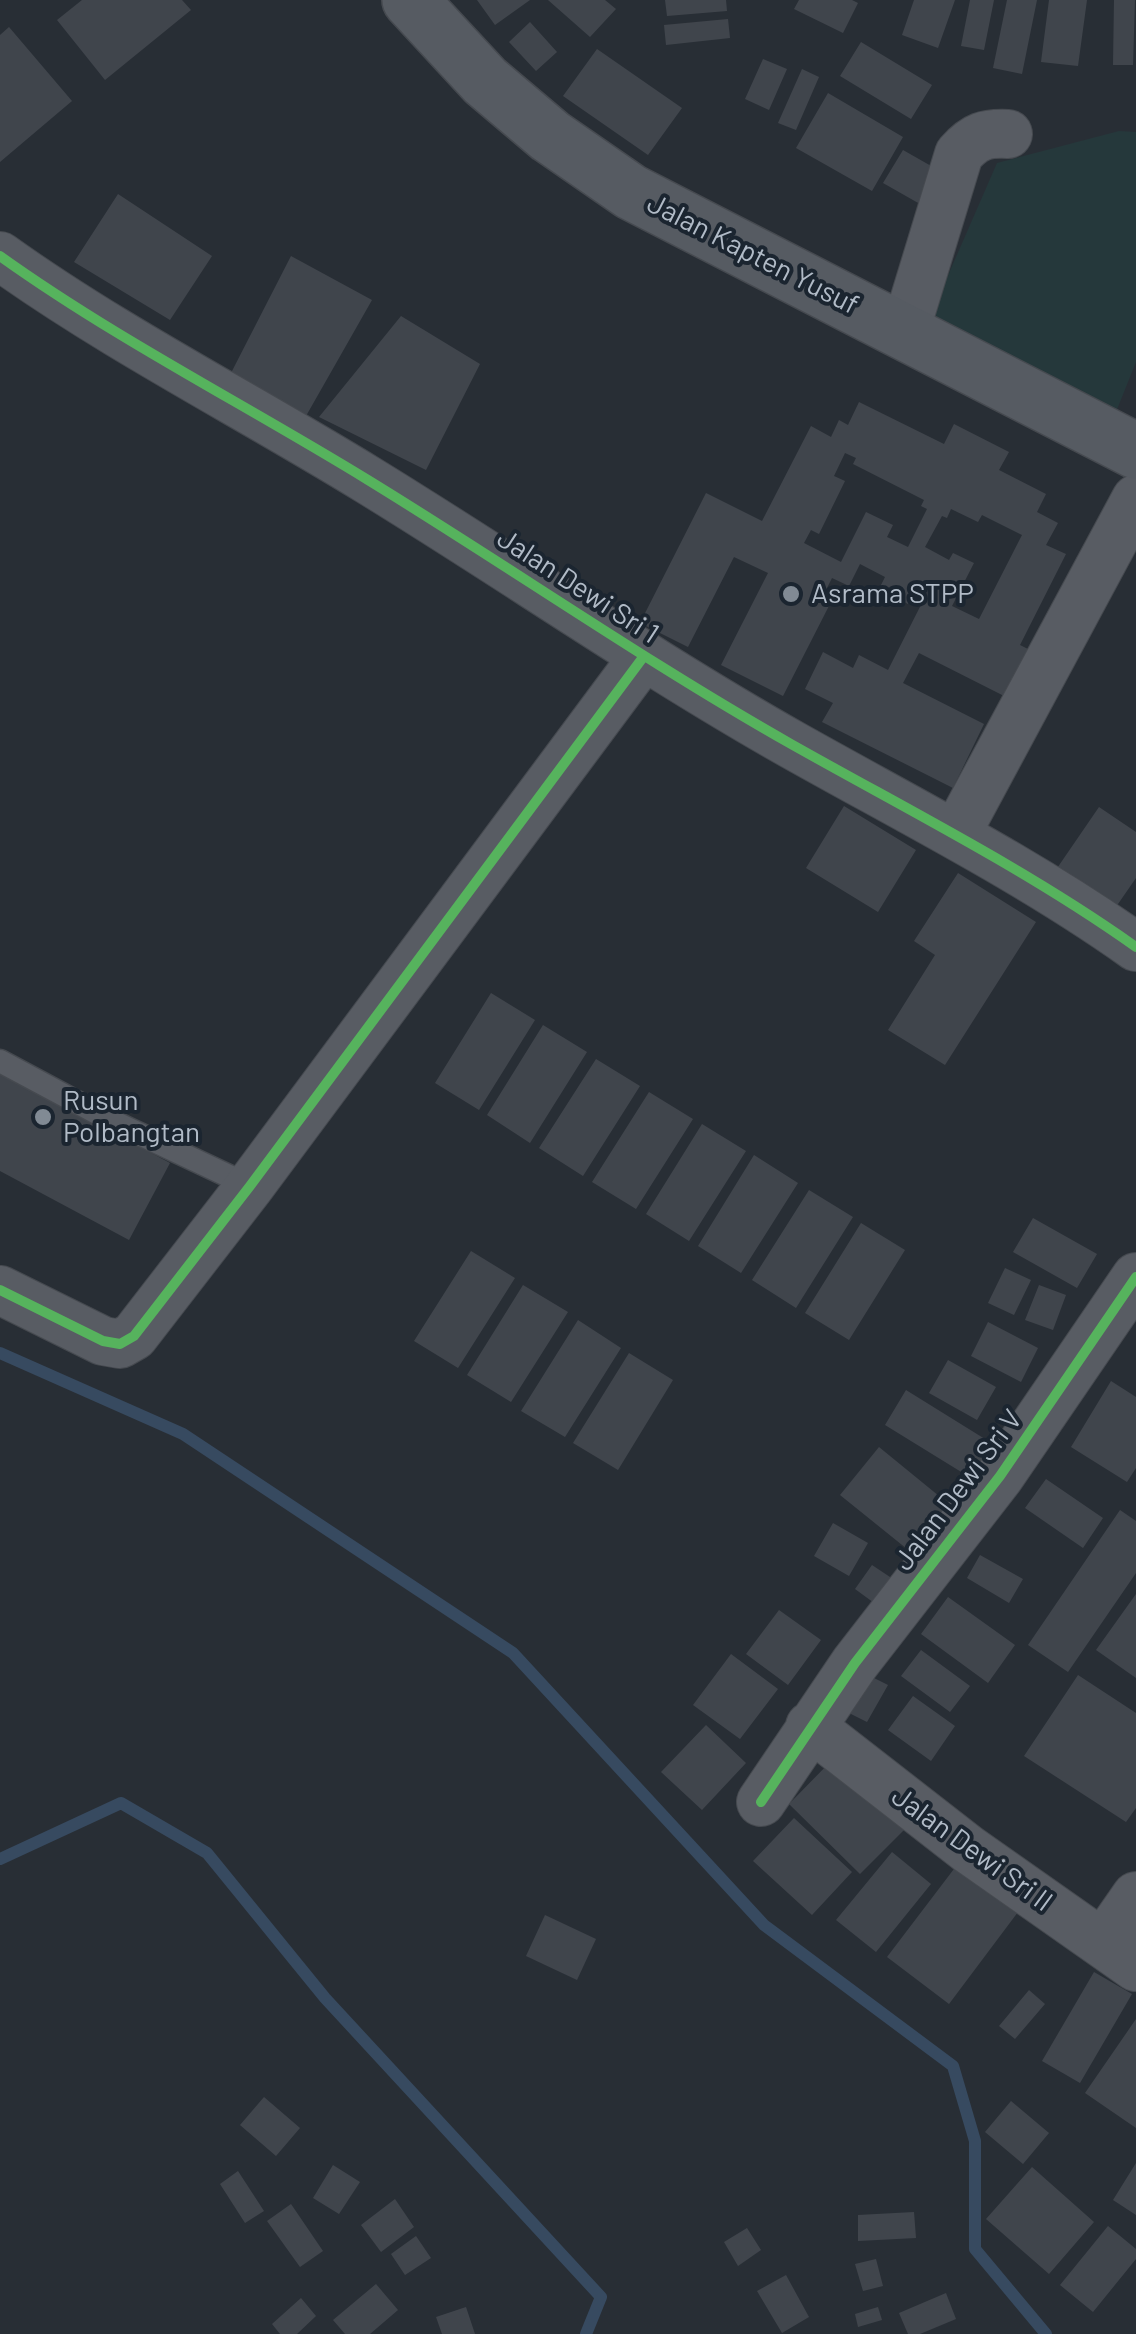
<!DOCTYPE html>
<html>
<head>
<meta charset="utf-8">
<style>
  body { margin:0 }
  canvas { display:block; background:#282e35 }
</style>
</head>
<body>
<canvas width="1136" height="2334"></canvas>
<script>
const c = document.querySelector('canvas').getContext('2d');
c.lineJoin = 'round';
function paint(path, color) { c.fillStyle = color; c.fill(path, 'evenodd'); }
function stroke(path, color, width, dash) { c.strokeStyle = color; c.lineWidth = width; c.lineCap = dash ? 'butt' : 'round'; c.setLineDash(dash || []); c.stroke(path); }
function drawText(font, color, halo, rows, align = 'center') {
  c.font = font + ' Barlow,sans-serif'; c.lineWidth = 8; c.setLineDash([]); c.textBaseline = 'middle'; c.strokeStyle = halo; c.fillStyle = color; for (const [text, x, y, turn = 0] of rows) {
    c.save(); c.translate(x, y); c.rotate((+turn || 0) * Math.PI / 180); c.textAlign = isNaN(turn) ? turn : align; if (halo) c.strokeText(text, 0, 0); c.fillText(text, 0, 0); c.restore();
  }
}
paint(new Path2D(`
  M1119,131l17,1v230l-22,55 -192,-82 75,-172z`), '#25383b');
stroke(new Path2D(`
  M0,1353l183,81 330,219 251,272 189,141 22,75v108l71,85
  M0,1859l121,-56 86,50 118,145 276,299 -15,37`), '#374a60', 12);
paint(new Path2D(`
  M82,0h100l9,10 -86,70 -48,-60z
  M477,0h53l-35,25z
  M548,0h57l11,9 -26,28z
  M665,0h61l1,11 -60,5z
  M799,0h53l6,3 -15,30 -49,-24z
  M914,0h41l-17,48 -36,-13z
  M970,0h24l-10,50 -23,-4z
  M1007,0h30l-15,74 -29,-6z
  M1049,0h38l-9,66 -37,-4z
  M1114,0h21l-2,65h-20z
  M728,19l2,19 -64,7 -2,-20z
  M530,22l27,30 -21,19 -27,-29z
  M9,27l63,74 -72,61v-127z
  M861,42l71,43 -21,34 -71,-43z
  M597,49l85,59 -34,47 -85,-59z
  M763,59l24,10 -18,41 -24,-11z
  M802,69l17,8 -23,53 -18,-7z
  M828,93l75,44 -31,54 -76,-43z
  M903,150l44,25 -20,33 -44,-25z
  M118,194l94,62 -42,64 -96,-58z
  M291,256l81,44 -66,116 -75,-43z
  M401,316l79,48 -54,106 -107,-53z
  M859,402l85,42 10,-20 55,28 -10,18 47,24 -9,18 21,11 -12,22 20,9 -46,91 14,7 -24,47 -91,-46 -16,30 81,41 -31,64 -131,-66 11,-19 -28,-14 18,-37 30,16 6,-13 29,15 39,-77 -10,-6 -9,17 -29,-15 6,-12 -25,-13 -11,22 -17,-8 -9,18 9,4 -49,96 -62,-31 47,-92 -34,-16 -46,90 -48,-24 66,-130 56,28 49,-95 20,11 8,-17 9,5zM845,453l11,5 -3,6 71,36 -3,6 6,3 -19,38 -21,-10 6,-12 -27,-13 -25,50 -37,-19 7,-13 8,4 26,-53 -11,-5zM951,509l27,13 4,-7 40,20 -43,84 -27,-13 22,-43 -21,-10 -4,7 -24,-13 17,-31 5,2z
  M844,806l72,44 -38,62 -72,-44z
  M1099,807l37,25v46l-27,39 -58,-40z
  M958,873l78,49 -91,143 -57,-35 47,-75 -21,-14z
  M491,993l44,27 -56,90 -44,-27z
  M543,1025l44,27 -57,91 -43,-28z
  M596,1059l44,27 -57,90 -44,-28z
  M0,1072l170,91 -41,77 -129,-69z
  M649,1092l44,27 -57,90 -44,-27z
  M702,1124l44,27 -57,90 -43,-27z
  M754,1155l44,28 -57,90 -43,-27z
  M809,1190l44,27 -57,91 -44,-28z
  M1033,1218l64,36 -20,34 -64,-36z
  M861,1223l44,27 -56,90 -44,-27z
  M471,1251l44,27 -57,90 -44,-27z
  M1005,1268l26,12 -17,35 -26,-12z
  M523,1285l45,27 -57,90 -44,-27z
  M1039,1285l27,10 -13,35 -28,-10z
  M578,1320l43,28 -56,89 -44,-26z
  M988,1322l50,26 -17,34 -50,-26z
  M629,1353l44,27 -55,90 -45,-27z
  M948,1360l48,27 -19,33 -48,-27z
  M1111,1381l25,16v71l-9,14 -56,-35z
  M906,1390l87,54 -22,34 -86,-53z
  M879,1447l71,58 -38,48 -72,-58z
  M1046,1479l57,39 -20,30 -58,-40z
  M1120,1510l16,11v52l-68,99 -40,-27z
  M833,1523l35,20 -19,33 -35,-20z
  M980,1555l43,24 -14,24 -42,-25z
  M872,1565l27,18 -18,25 -26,-19z
  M1136,1594v84l-40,-28z
  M948,1597l67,48 -27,38 -67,-49z
  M779,1610l42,30 -33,45 -42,-31z
  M921,1650l49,36 -20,26 -49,-36z
  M731,1654l47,35 -38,50 -47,-34z
  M1078,1675l58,38v95l-10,14 -102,-66z
  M870,1676l18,9 -21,37 -18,-9z
  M913,1696l42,30 -24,35 -43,-31z
  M706,1725l40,38 -44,47 -41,-38z
  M834,1758l71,71 -45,45 -71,-70z
  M794,1818l58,54 -40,43 -59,-54z
  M892,1852l39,32 -55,68 -40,-32z
  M960,1861l61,47 -72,96 -62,-47z
  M545,1915l51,24 -19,41 -51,-24z
  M1094,1972l38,22 -52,89 -38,-22z
  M1029,1990l16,14 -30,35 -16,-13z
  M1136,2019v109l-51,-35z
  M264,2097l36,31 -24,28 -36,-31z
  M1011,2101l38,32 -26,31 -38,-32z
  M1136,2163v52l-23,-15z
  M333,2165l27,17 -21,32 -26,-16z
  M1032,2167l62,55 -45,52 -63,-55z
  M238,2171l26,40 -19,12 -25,-39z
  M395,2199l19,28 -33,25 -20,-27z
  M291,2204l32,47 -23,16 -33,-46z
  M914,2212l2,26 -58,3v-26z
  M1108,2226l28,23v10l-43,53 -33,-27z
  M747,2228l14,22 -23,16 -14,-24z
  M416,2236l15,22 -26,17 -14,-21z
  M876,2259l7,27 -20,5 -8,-27z
  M786,2275l23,42 -27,16 -25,-42z
  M376,2284l22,26 -28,24h-25l-12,-14z
  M946,2293l10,26 -36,15h-12l-9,-21z
  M301,2298l15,18 -19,18h-17l-8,-10z
  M466,2307l9,27h-33l-6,-17z
  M878,2307l4,13 -24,7 -3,-13z`), '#40454c');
const lane = new Path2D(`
  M0,1061l114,61 136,64`);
const street = new Path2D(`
  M0,256c116,83 246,149 368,224 142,87 278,182 423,264 117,66 235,125 345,203
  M905,331l54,-177c16,-18 26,-21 49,-20
  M956,834l180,-335
  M0,1290l103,51 17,3 14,-8 116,-150 394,-530
  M810,1726l158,123 168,118
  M761,1802l94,-139 145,-187 136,-199
  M1104,1942l32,-46`);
const secondary = new Path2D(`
  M410,0l75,81 65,55 81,56 505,259`);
stroke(lane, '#464a50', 25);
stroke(street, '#464a50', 50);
stroke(secondary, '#464a50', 58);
stroke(lane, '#585c63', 22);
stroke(street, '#585c63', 48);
stroke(secondary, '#565b62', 55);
stroke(new Path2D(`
  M0,256c116,83 246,149 368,224 142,87 278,182 423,264 117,66 235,125 345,203
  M0,1290l103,51 17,3 14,-8 116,-150 394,-530
  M761,1802l94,-139 145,-187 136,-199`), '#56b35d', 10);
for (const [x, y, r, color] of [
  [791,594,10,"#818a94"],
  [43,1117,10,"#818a94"]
]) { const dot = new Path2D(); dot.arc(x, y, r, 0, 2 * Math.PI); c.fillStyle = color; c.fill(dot); stroke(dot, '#1b2530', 4); }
drawText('28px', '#b1bbc7', '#1b2530', [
  ["Jalan Kapten Yusuf",753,254,27],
  ["Jalan Dewi Sri 1",578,586,33],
  ["Jalan Dewi Sri V",958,1490,-53],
  ["Jalan Dewi Sri II",972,1849,36]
]);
drawText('28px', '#b1bbc7', '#1b2530', [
  ["Asrama STPP",811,594],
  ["Rusun",63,1101],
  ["Polbangtan",63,1133]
], 'left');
</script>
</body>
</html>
